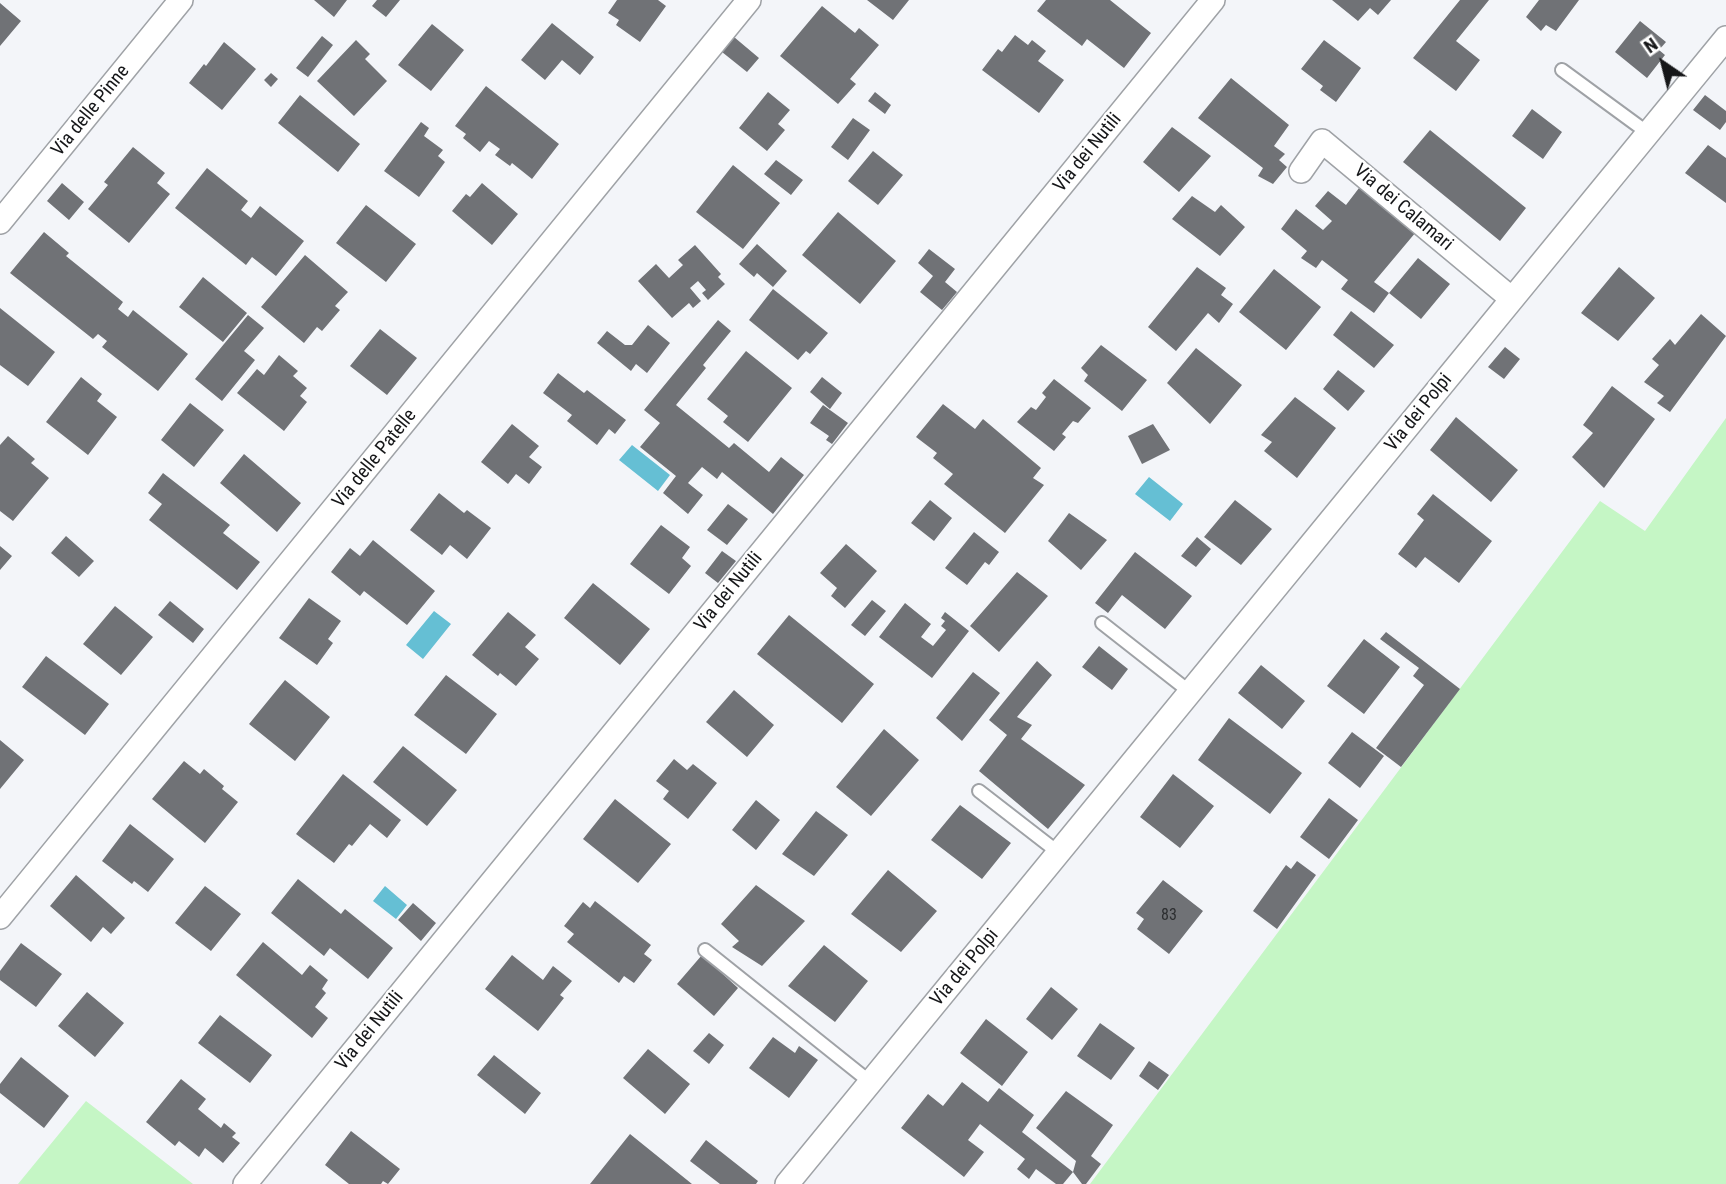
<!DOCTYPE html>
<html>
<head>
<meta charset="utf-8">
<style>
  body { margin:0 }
  #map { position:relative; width:1726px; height:1184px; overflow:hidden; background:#f3f5f9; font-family:"Roboto Condensed",sans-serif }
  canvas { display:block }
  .north { position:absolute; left:1628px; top:28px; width:70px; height:70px; -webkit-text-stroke:5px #fff; paint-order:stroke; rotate:325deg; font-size:19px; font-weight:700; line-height:28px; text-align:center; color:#161719 }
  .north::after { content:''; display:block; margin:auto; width:24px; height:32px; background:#161719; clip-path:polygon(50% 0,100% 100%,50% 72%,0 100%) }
</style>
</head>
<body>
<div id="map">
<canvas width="1726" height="1184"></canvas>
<div class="north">N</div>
</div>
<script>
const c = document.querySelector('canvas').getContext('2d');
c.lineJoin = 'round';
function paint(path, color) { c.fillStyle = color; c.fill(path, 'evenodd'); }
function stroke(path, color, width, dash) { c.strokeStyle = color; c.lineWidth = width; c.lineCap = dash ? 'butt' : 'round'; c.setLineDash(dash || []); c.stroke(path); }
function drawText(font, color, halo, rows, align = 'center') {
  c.font = font + ' "Roboto Condensed",sans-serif'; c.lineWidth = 5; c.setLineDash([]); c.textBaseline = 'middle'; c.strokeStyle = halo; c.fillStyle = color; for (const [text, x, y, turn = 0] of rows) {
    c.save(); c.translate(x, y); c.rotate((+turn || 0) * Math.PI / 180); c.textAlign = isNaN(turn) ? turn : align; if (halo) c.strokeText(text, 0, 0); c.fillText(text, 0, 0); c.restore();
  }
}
paint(new Path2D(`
  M1726,418v766h-636l510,-683 45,30z
  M86,1101l107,83h-175z`), '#c5f6c5');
paint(new Path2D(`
  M632,445l38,30 -12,16 -39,-31z
  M1149,477l34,27 -13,17 -35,-27z
  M434,611l17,13 -28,35 -17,-14z
  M385,886l22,19 -11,14 -23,-18z`), '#65bfd4');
paint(new Path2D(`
  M314,0h33l-13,17z
  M377,0h23l-14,17 -14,-11z
  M617,0h41l8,6 -26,36 -24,-17 3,-5 -11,-7z
  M867,0h42l-16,20z
  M1046,0h64l41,33 -27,35 -37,-29 -5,7 -45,-35z
  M1332,0h59l-13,15 -8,-7 -12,13z
  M1460,0h29l-33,41 24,19 -24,31 -43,-33z
  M1539,0h40l-23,31 -10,-6 -5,6 -15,-14z
  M0,3l21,18 -21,25z
  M822,6l33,27 4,-5 20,17 -29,34 6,5 -18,20 -58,-48z
  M1640,21l26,21 -7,8 6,5 -18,23 -32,-26z
  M552,23l42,34 -14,18 -18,-15 -17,20 -24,-20z
  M432,24l32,26 -33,41 -33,-26z
  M1015,35l13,10 4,-5 14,11 -8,10 26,19 -25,33 -57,-43 16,-21 4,3z
  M322,36l11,9 -25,32 -12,-9z
  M734,37l25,21 -12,14 -25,-20z
  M356,40l14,14 -5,5 22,22 -33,35 -37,-35z
  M1324,40l37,28 -25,34 -16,-12 3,-4 -22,-17z
  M224,42l32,27 -34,41 -33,-27 15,-19 2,2z
  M271,73l7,6 -7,8 -7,-7z
  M1231,78l58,47 -15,21 11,8 -6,6 8,7 -14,17 -15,-8 5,-8 -65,-50z
  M486,86l73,58 -27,35 -20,-16 -2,3 -15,-11 5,-6 -11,-8 -9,11 -17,-14 3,-4 -11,-8z
  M768,92l22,18 -12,14 7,6 -18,21 -28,-23z
  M875,92l16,13 -6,9 -17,-13z
  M300,95l60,49 -22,28 -60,-49z
  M1705,95l21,16v11l-6,8 -27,-20z
  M1532,109l30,23 -19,27 -31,-23z
  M853,118l17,12 -22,30 -17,-13z
  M421,122l8,6 -5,8 19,14 -5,6 7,6 -26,35 -35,-26z
  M1172,127l39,29 -32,36 -36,-30z
  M1430,130l96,78 -26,33 -97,-79z
  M1708,145l18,13v45l-41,-30z
  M133,147l32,26 -8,10 13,11 -41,49 -41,-34 20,-24 -4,-3z
  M873,151l30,24 -25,30 -30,-24z
  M776,160l27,20 -12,15 -27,-21z
  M733,165l47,38 -37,46 -47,-37z
  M207,168l41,33 -7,9 10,8 9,-12 44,35 -28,35 -24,-19 -6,8 -71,-57z
  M62,183l22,19 -15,18 -22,-19z
  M482,183l36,31 -26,31 -40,-34 14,-17 4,3z
  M1359,188l57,44 -42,50 15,11 -15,20 -33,-24 7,-9 -26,-20 -6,8 -15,-10 6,-7 -26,-22 15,-20 27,21 9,-9 -17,-15 13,-15 18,14z
  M1192,196l23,16 6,-7 24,22 -25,29 -48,-37z
  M366,205l50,39 -30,38 -50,-39z
  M838,212l58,49 -36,43 -58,-49z
  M44,232l25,21 -3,3 57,46 -5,7 10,8 5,-7 55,44 -30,37 -56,-44 5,-6 -9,-7 -5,5 -83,-66z
  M757,244l30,27 -14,16 -16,-14 -3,4 -15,-13z
  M695,245l26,29 -3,3 7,7 -17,16 -6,-7 4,-3 -8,-9 -8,7 11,13 -8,7 -4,-5 -17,15 -34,-37 18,-17 13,14 14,-13 -5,-5z
  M929,249l26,20 -10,13 12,10 -15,18 -22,-18 13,-16 -15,-13z
  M305,255l43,37 -13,14 5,4 -18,21 -5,-4 -13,16 -43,-36z
  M1418,258l32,26 -29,35 -32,-26z
  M1197,267l29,21 -5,7 12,9 -14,19 -11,-10 -32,38 -28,-24z
  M1619,267l36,31 -37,43 -37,-28z
  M1274,269l47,38 -35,43 -47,-38z
  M203,277l44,36 -24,29 -44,-35z
  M773,289l55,44 -18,21 -4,-3 -8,9 -49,-40z
  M0,308l55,44 -27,34 -28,-21z
  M1351,311l43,34 -20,23 -41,-33z
  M1701,314l25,22 -56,76 -13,-9 7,-7 -20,-14 15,-17 -7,-6 18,-20 5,6z
  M248,315l16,13 -20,23 11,9 -33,41 -27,-22z
  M718,320l13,11 -28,34 3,3 -30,37 53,43 5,-5 35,29 12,-15 23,18 -31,39 -51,-42 -5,7 -15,-12 -14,16 15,12 -15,19 -25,-21 13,-17 -36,-29 20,-24 -16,-13z
  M648,325l22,18 -23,30 -11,-9 -5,7 -34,-28 10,-12 18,14h7z
  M380,329l37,29 -30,37 -37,-29z
  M1101,345l46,35 -25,31 -38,-30 4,-6 -7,-7z
  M1505,347l15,12 -16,20 -16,-12z
  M1196,348l46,37 -32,39 -43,-41z
  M746,351l46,37 -44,54 -25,-20 5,-6 -21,-17z
  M279,355l19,16 -5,5 14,12 -7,8 7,6 -23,29 -47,-38 20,-24 7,6z
  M1338,370l27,21 -17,20 -25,-22z
  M558,373l26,20 3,-3 39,30 -11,14 -6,-5 -12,16 -30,-24 5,-6 -29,-22z
  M81,377l21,17 -5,7 20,16 -29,38 -42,-33z
  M822,377l20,16 -12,16 -20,-17z
  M1054,379l37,29 -13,15 -5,-2 -11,13 4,3 -12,14 -37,-29 14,-15 5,3 10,-13 -4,-4z
  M1612,386l43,33 -51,69 -32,-31 21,-24 -10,-8z
  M1295,397l41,31 -39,50 -33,-27 8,-9 -11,-7z
  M190,403l34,27 -30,37 -33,-27z
  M943,404l32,25 8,-10 58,49 -8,10 11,7 -39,48 -61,-49 9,-10 -20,-16 4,-5 -21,-16z
  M823,405l25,18 -16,21 -6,-4 3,-4 -19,-13z
  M1456,417l62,53 -27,32 -61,-52z
  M512,424l27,22 -10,11 13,10 -13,17 -13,-10 -8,10 -27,-22z
  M1153,424l17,26 -28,14 -14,-28z
  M8,436l27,23 -4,4 18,15 -36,43 -13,-10v-66z
  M244,454l57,49 -24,29 -57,-49z
  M163,473l67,52 -7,8 37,29 -23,28 -88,-70 13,-16 -14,-11z
  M439,493l25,20 3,-3 24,18 -24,31 -17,-14 -8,10 -32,-25z
  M1433,494l59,47 -33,42 -34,-26 -9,11 -18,-14 26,-34 -7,-6z
  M930,500l22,18 -18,23 -23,-18z
  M1235,500l37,29 -31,36 -37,-28z
  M728,504l20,15 -21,26 -20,-15z
  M1069,513l38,27 -26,30 -33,-29z
  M661,525l29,22 -8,11 9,8 -22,28 -39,-30z
  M974,532l25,20 -10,13 -4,-3 -18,23 -22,-17z
  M66,536l28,25 -15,16 -28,-24z
  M1197,537l14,12 -15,18 -15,-11z
  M373,540l62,51 -28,34 -43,-34 -4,5 -29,-24 19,-24 10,8z
  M846,544l31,27 -32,37 -14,-12 6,-8 -17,-15z
  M0,546l12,10 -12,14z
  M722,551l14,10 -18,22 -13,-10z
  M1135,552l57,44 -27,33 -43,-34 -14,18 -13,-10z
  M1017,572l31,24 -49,56 -29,-26z
  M593,583l57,46 -30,36 -56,-47z
  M309,598l32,23 -13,18 5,4 -16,22 -38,-27z
  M872,600l14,11 -21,25 -14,-11z
  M170,601l34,28 -11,14 -35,-28z
  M905,603l26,21 -10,13 12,9 13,-16 -5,-4 4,-5 -4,-3 4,-6 24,19 -37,47 -53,-41z
  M115,606l38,31 -32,38 -38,-31z
  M508,612l28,23 -11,12 14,12 -23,27 -16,-13 -2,3 -26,-21z
  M789,615l85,69 -32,39 -85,-69z
  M1386,632l74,57 -59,78 -25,-19 48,-63 -11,-9 6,-8 -39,-29z
  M1364,639l36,28 -36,47 -37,-28z
  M1099,646l29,23 -16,21 -30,-23z
  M46,656l63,48 -24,31 -63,-48z
  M1037,661l15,14 -35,42 15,8 -11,14 64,46 -37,44 -69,-58 28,-36 -18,-15z
  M1261,665l44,36 -23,28 -44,-36z
  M973,672l27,21 -38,48 -26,-23z
  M446,675l51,39 -31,40 -52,-39z
  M285,680l45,37 -35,44 -46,-37z
  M734,690l40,35 -27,32 -41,-35z
  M1229,718l73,55 -32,41 -72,-54z
  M884,729l35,31 -48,56 -35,-29z
  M1352,732l32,24 -24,32 -32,-25z
  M0,740l24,20 -24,29z
  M403,746l54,44 -30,36 -54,-44z
  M674,759l13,11 6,-6 24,19 -29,36 -25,-20 6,-8 -13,-10z
  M184,761l16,13 4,-5 20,17 -2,3 16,13 -33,41 -53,-44z
  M343,774l58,46 -14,18 -17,-14 -18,22 -3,-2 -15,19 -38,-29z
  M1173,774l41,32 -34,42 -40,-31z
  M1329,798l29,22 -29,39 -29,-22z
  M615,799l56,45 -33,39 -55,-44z
  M756,800l24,20 -24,30 -24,-20z
  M960,805l51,38 -29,36 -51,-39z
  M816,811l32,24 -34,41 -32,-22z
  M130,824l44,35 -26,33 -14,-11 -2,3 -30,-23z
  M1297,861l19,14 -39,54 -24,-18 33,-46 5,4z
  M888,870l49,41 -36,41 -50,-38z
  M76,875l49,43 -14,16 -8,-7 -12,15 -41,-36z
  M298,879l43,35 4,-5 48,39 -25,31 -38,-31 -6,8 -53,-43z
  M1163,880l40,31 -34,43 -32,-25 7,-10 -8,-6z
  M756,885l49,36 -43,45 -30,-19 7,-6 -18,-17z
  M205,886l36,28 -30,37 -36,-28z
  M595,901l56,44 -7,9 8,6 -18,23 -10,-7 -5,7 -52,-41 7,-8 -10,-8 19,-24 7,6z
  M413,903l23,20 -15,18 -23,-21z
  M263,942l39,33 8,-10 18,15 -6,9 4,4 -11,14 13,11 -16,20 -76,-63z
  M21,943l41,31 -26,33 -36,-27v-9z
  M824,945l44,36 -33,41 -47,-36z
  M512,955l31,25 10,-14 19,15 -12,14 4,3 -26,33 -53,-42z
  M702,955l36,33 -24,28 -37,-32z
  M1051,987l27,22 -26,31 -26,-21z
  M87,992l37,31 -29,34 -37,-31z
  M220,1015l52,40 -22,28 -52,-40z
  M986,1019l42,33 -26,34 -42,-33z
  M1100,1023l35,25 -24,32 -34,-24z
  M709,1033l15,12 -15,19 -16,-13z
  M773,1037l22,16 4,-7 19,14 -29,38 -40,-30z
  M648,1049l42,35 -25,30 -42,-36z
  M494,1055l47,38 -16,21 -48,-39z
  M21,1057l48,39 -25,32 -44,-35v-9z
  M1149,1061l20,14 -11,15 -19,-14z
  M181,1079l25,20 -8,10 23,19 3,-5 12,10 -4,4 8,6 -17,20 -18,-15 -6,9 -20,-16 -4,5 -29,-24z
  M962,1082l26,20 11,-14 35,27 -12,17 51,40 -10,12h-7l-20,-15 -7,10 -12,-10 8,-10 -45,-35 -12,16 16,12 -20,25 -63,-49 27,-34 15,12z
  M1066,1091l47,34 -22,31 10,8 -15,20h-4l-9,-12 3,-11 -40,-33z
  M351,1131l49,38 -12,15 -5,-3 -2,3h-32l-24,-19z
  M630,1134l62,50h-102z
  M706,1140l52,41 -2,3h-36l-30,-23z`), '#707276');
const service = new Path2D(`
  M1562,70l86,63
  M1102,623l88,69
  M979,791l80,62
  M705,950l165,132`);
const minor = new Path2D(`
  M1301,171l21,-30 190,158
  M0,222l181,-222
  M0,917l749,-917
  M245,1184l968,-1184
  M787,1184l939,-1146`);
stroke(service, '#9fa2a6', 16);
stroke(minor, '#9fa2a6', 26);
stroke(service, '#fff', 12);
stroke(minor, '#fff', 23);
drawText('16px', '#2c2e30', null, [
  ["83",1169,916]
]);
drawText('19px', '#161719', '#fff', [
  ["Via delle Pinne",91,111,-51],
  ["Via dei Nutili",1088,153,-51],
  ["Via dei Calamari",1403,208,40],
  ["Via dei Polpi",1419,413,-51],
  ["Via delle Patelle",375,459,-51],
  ["Via dei Nutili",729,592,-51],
  ["Via dei Polpi",965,968,-50],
  ["Via dei Nutili",370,1031,-51]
]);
</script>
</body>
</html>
